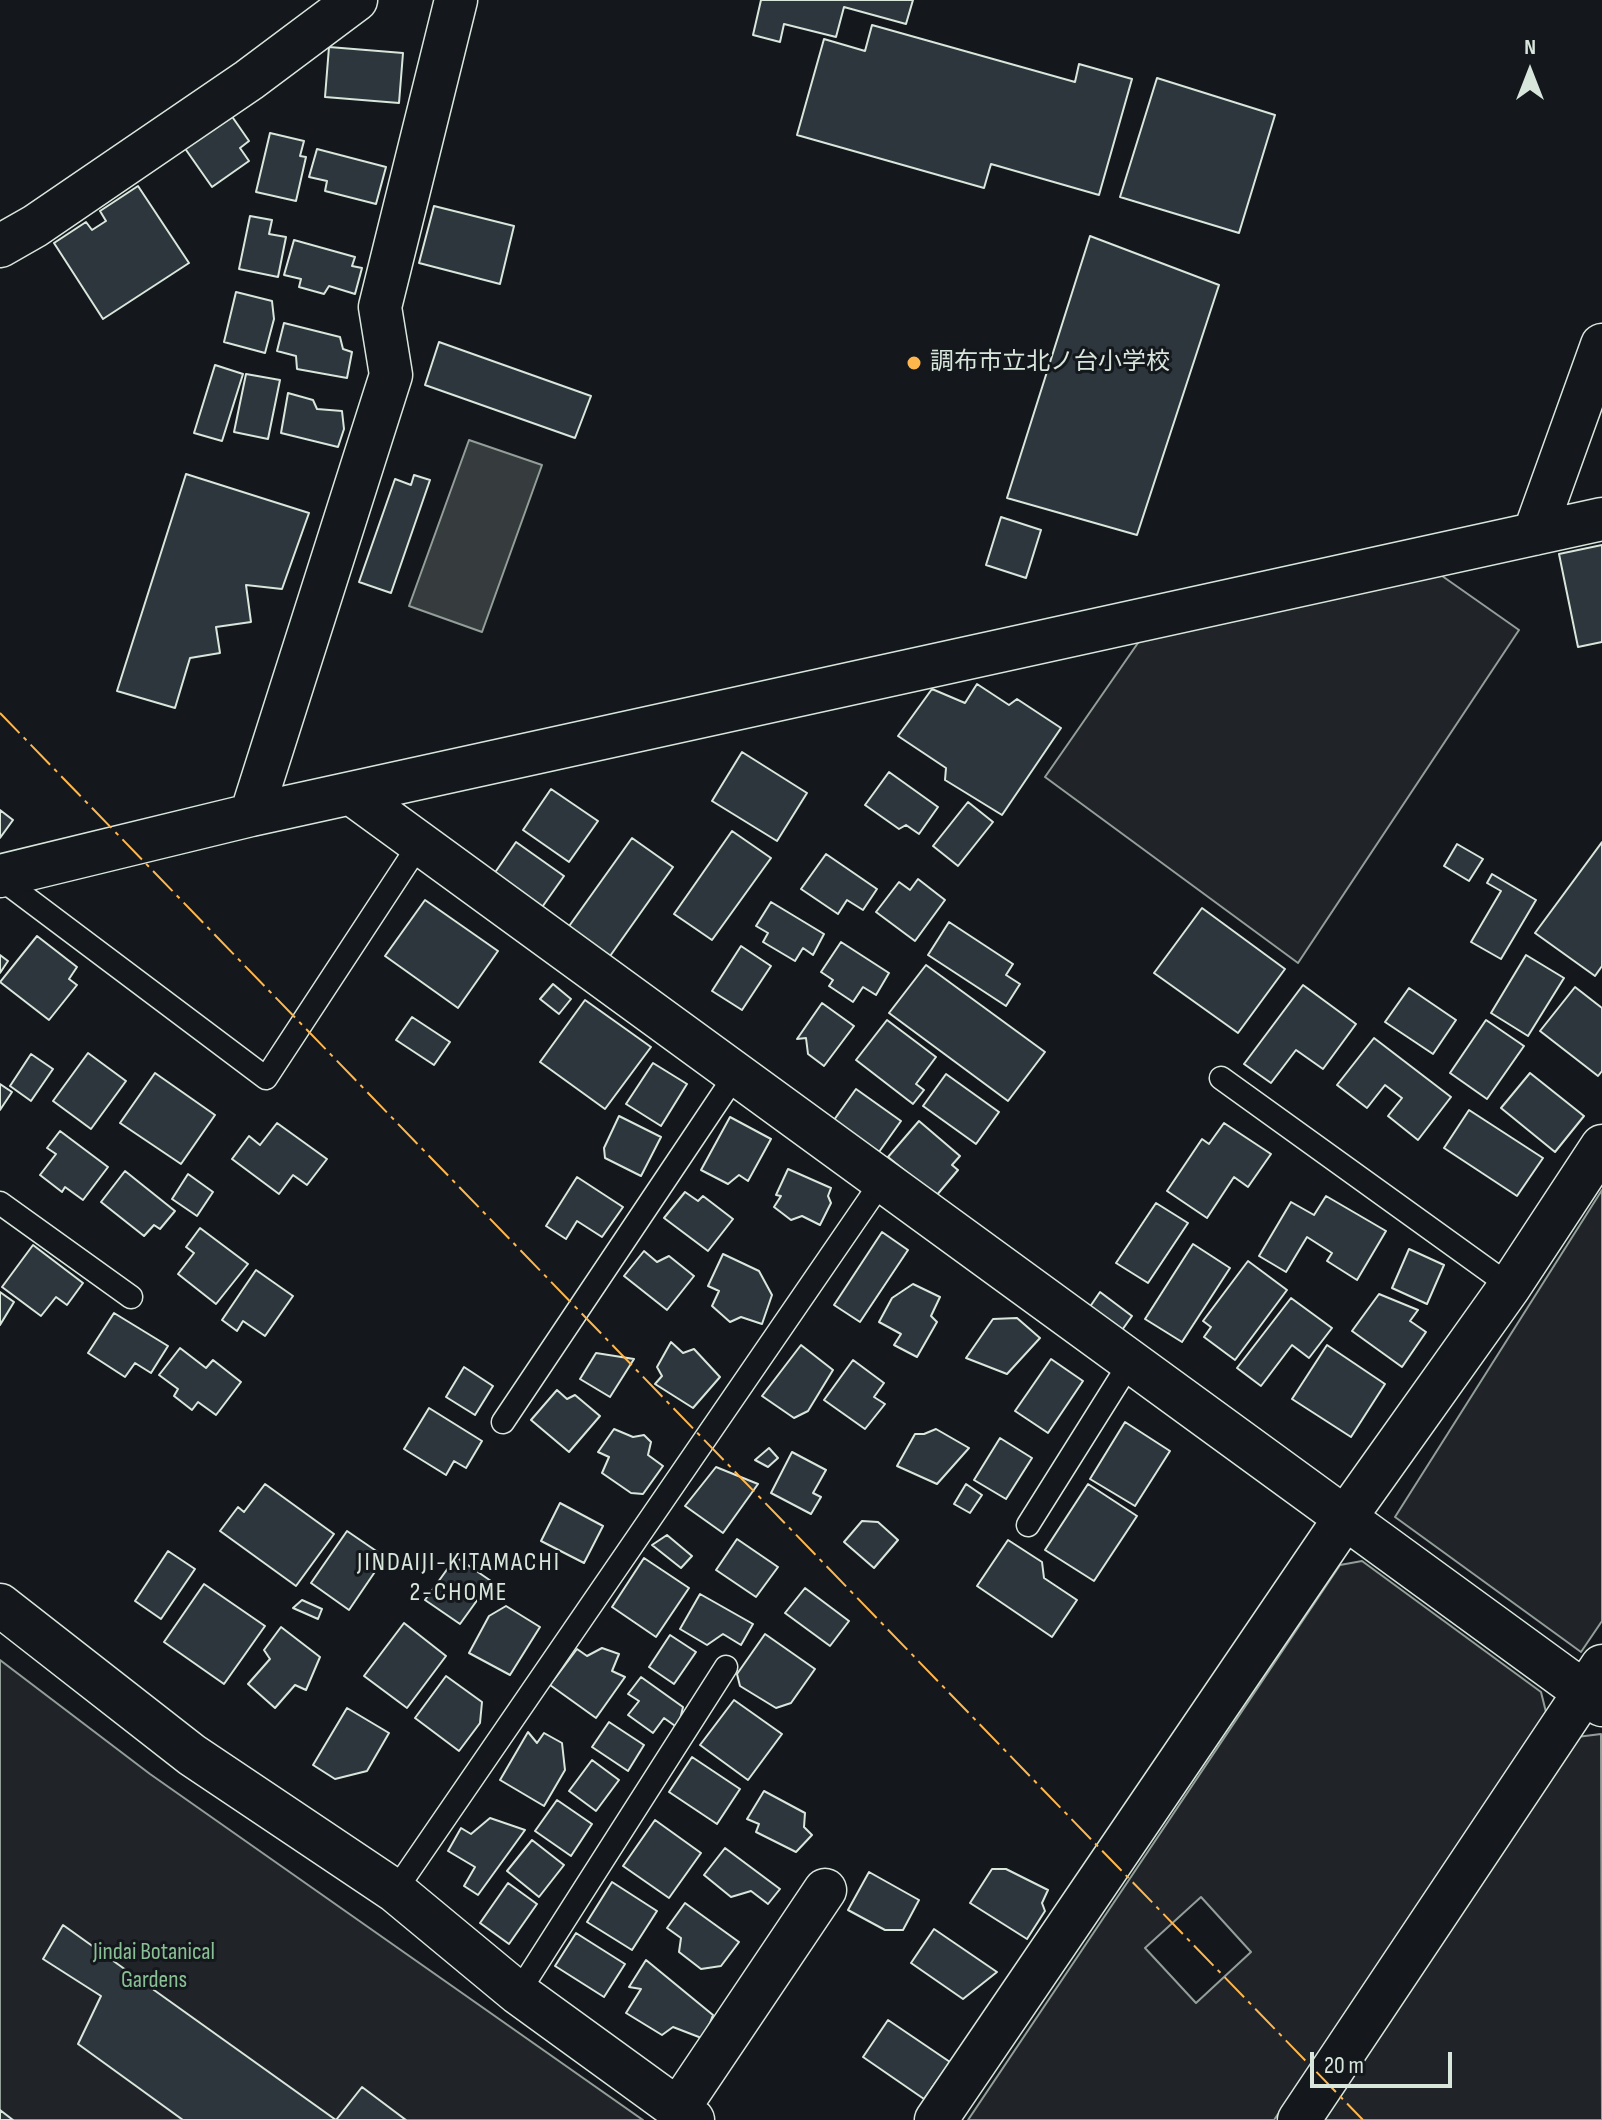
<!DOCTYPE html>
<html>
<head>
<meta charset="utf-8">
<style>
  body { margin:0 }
  #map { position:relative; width:1602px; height:2120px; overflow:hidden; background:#14181c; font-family:"Sofia Sans Condensed",sans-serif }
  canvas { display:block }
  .north { position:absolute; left:1490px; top:32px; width:80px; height:80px; -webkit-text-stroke:6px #14181c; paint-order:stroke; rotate:0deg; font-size:22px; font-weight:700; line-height:32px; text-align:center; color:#d8e6dc }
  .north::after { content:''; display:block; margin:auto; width:28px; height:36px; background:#d8e6dc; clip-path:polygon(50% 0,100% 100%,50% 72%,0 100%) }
  .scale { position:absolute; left:1310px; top:2052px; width:142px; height:36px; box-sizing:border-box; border:4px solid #d8e6dc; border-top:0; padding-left:10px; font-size:24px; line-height:28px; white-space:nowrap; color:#d8e6dc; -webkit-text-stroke:6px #14181c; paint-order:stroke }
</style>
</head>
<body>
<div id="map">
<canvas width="1602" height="2120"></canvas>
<div class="north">N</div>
<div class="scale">20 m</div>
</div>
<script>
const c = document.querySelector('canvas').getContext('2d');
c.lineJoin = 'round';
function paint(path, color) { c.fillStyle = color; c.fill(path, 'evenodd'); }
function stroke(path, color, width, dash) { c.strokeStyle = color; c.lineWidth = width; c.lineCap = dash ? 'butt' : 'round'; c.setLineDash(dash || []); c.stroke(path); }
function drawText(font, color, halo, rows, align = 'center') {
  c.font = font + ' "Sofia Sans Condensed","Noto Sans JP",sans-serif'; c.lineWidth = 6; c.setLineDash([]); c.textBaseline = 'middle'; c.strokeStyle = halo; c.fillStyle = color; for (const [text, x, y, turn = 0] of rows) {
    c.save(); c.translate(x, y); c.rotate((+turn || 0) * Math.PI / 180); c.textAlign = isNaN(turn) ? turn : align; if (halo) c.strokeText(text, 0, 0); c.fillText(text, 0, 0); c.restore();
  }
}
const green = new Path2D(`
  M1435,571l84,59 -221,333 -253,-186 95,-137z
  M1602,1190v431l-21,31 -186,-135z
  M1362,1561l179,131 5,20 -272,408h-306l372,-555zM1201,1897l50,55 -55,51 -51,-55z
  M0,1660l150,114 493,346h-643z
  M1601,1734l1,386h-280l255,-383z`);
paint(green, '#202428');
stroke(green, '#939e99', 2);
const water = new Path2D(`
  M469,440l73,25 -60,167 -73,-26z`);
paint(water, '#363b3e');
stroke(water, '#939e99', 2);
const building = new Path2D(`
  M761,0h152l-7,24 -62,-17 -8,30 -52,-13 -4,18 -27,-7z
  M872,25l203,57 4,-18 53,15 -33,116 -108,-31 -7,24 -187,-53 27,-96 41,12z
  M329,47l74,6 -4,50 -74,-6z
  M1157,78l118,37 -36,118 -119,-36z
  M231,115l18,26 -9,7 9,13 -37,26 -28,-40z
  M270,133l34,8 -4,15 6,1 -10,44 -40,-9z
  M317,149l69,18 -10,37 -51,-13 2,-10 -18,-4z
  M138,186l51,77 -86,56 -49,-76 32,-21 6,8 14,-9 -6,-10z
  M434,206l80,20 -14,58 -81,-21z
  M250,216l22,4 -3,14 17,3 -8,40 -39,-8z
  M1090,236l129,49 -82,250 -130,-37z
  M294,240l61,17 -3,9 10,2 -7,26 -26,-8 -5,8 -25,-7 2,-8 -17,-4z
  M236,292l36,9 2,18 -9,34 -41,-11z
  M284,323l56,14 3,12 9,3 -5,26 -50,-9 -1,-13 -19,-5z
  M439,342l152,54 -16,42 -150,-53z
  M215,365l28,9 -21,67 -28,-8z
  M246,374l34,6 -12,59 -34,-7z
  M288,393l25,7 4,9 25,2 2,18 -6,18 -57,-14z
  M186,474l123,39 -27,76 -36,-4 5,37 -35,5 4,26 -30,5 -15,50 -58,-17z
  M414,475l16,5 -39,113 -32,-11 36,-103 16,6z
  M1001,517l40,13 -15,48 -40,-13z
  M1602,545v97l-24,5 -19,-93z
  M977,684l32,21 8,-6 44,29 -59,87 -57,-35 1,-12 -48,-32 34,-47 33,14z
  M742,752l65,41 -30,48 -65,-40z
  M889,772l49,35 -19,27 -13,-9 -7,4 -34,-24z
  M551,789l47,32 -29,41 -46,-32z
  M968,802l25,20 -35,44 -25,-20z
  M0,810l13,10 -13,18z
  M732,831l39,27 -59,82 -38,-26z
  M632,838l41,29 -70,99 -41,-30z
  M516,842l48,34 -31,44 -48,-33z
  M1602,842v124l-7,10 -60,-43z
  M1457,844l26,15 -14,22 -25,-15z
  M826,854l51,35 -14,21 -16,-10 -9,14 -37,-25z
  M1492,874l44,26 -35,59 -30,-17 30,-51 -14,-8z
  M918,879l27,21 -30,41 -39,-29 23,-30 11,8z
  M425,900l73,51 -40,57 -73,-52z
  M771,902l53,32 -11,21 -10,-7 -8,13 -32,-19 5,-9 -12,-7z
  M1202,908l83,61 -47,64 -84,-60z
  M949,922l64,42 -7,11 14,9 -14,22 -78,-51z
  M37,936l40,31 -8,12 8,6 -28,35 -49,-38z
  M841,942l48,31 -13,22 -13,-8 -10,15 -24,-16 4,-6 -12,-8z
  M741,946l30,20 -29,44 -30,-19z
  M0,955l8,6 -8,12z
  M1526,955l38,23 -36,58 -37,-23z
  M926,965l119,87 -37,49 -119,-88z
  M553,984l18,15 -12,15 -19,-15z
  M1303,985l53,39 -33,45 -27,-19 -25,33 -27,-19z
  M1575,987l27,21v63l-4,5 -58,-45z
  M1409,988l47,32 -23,34 -48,-32z
  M585,1000l66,47 -46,62 -65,-47z
  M822,1003l32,23 -30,40 -16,-12 -2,-16 -9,1z
  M412,1017l38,25 -16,23 -38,-25z
  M887,1020l49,37 -20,27 8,6 -11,14 -57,-44z
  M1486,1020l38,26 -37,53 -37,-26z
  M1374,1038l77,59 -33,43 -30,-24 14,-18 -17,-13 -18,23 -30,-23z
  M88,1053l38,28 -35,48 -38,-28z
  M31,1054l22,15 -22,32 -21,-15z
  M653,1063l34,21 -26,42 -35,-22z
  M155,1073l60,42 -34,49 -61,-41z
  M1530,1073l54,43 -29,36 -54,-44z
  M946,1074l53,38 -23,32 -53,-38z
  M0,1084l12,8 -12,18z
  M856,1089l45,32 -27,38 -45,-32z
  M1469,1110l74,48 -26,38 -73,-48z
  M619,1116l42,21 -20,39 -36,-18 -1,-10z
  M730,1117l41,22 -23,42 -9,-6 -11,9 -27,-14z
  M919,1121l41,35 -8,9 6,5 -22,26 -48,-39z
  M277,1123l50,36 -20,26 -14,-10 -14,19 -47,-35 17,-23 11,9z
  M1224,1123l47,31 -23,33 -14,-10 -27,41 -40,-27 35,-52 7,5z
  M60,1131l48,36 -25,33 -18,-13 -3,5 -22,-17 16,-21 -9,-6z
  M788,1169l43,19 -3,8 3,7 -11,22 -18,-9 -11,4 -17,-13 7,-11 -5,-1z
  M125,1171l50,40 -15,18 -6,-4 -10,11 -43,-34z
  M188,1174l25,18 -16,24 -25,-17z
  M577,1177l46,30 -21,30 -25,-16 -11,18 -20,-13z
  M685,1192l13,9 5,-5 30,23 -25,32 -44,-33z
  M1326,1196l60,35 -29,49 -30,-19 5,-8 -25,-16 -21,35 -27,-16 32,-54 23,13z
  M1156,1203l32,20 -40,60 -32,-20z
  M200,1228l48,36 -32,40 -38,-30 16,-21 -8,-6z
  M882,1232l26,18 -48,72 -26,-17z
  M1193,1244l37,24 -48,74 -37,-23z
  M33,1245l50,38 -16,22 -11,-8 -15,19 -39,-29z
  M1409,1249l35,16 -17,39 -35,-16z
  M644,1251l13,11 12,-6 25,20 -27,34 -43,-34z
  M723,1254l36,17 13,24 -10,29 -21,-7 -11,5 -18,-16 7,-15 -11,-5z
  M1248,1261l39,29 -52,70 -31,-23 7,-10 -8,-6z
  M256,1270l37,26 -28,40 -22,-15 -6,10 -15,-11z
  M913,1284l27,13 -9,19 6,6 -20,35 -23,-12 7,-11 -22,-12 13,-24z
  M0,1292l14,10 -14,23z
  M1100,1292l32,24 -17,24 -32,-23z
  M1379,1294l39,16 -8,11 16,11 -24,35 -50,-36z
  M1291,1298l41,30 -23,30 -17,-13 -31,41 -24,-18z
  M114,1313l54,33 -17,27 -16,-10 -10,14 -37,-24z
  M1017,1318l23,20 -33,36 -41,-16 27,-39z
  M671,1342l12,11 11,-4 26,28 -27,31 -38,-24 7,-8 -5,-9z
  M801,1345l32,25 -25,41 -14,7 -32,-22z
  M1327,1345l58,39 -34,53 -59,-38z
  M180,1348l26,20 7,-8 28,22 -25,33 -18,-13 -6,8 -18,-14 4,-7 -19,-14z
  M596,1353l38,6 -24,38 -30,-18z
  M1051,1359l32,22 -35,52 -33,-22z
  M853,1360l31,23 -10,14 11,7 -20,25 -41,-29z
  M464,1367l29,19 -18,29 -29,-18z
  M557,1390l10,9 8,-4 25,21 -31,36 -38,-32z
  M429,1408l53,33 -16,27 -12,-7 -8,14 -42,-26z
  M1125,1422l45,29 -35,55 -45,-27z
  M614,1429l19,8 11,-2 7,7 -3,13 15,11 -20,28 -12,-1 -29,-20 7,-16 -11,-5z
  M936,1429l33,19 -32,36 -40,-18 18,-32h9z
  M1000,1438l32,20 -26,41 -32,-19z
  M769,1448l9,10 -10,9 -13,-7z
  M792,1452l34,18 -13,23 8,4 -10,17 -40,-21z
  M716,1467l42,17 -35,49 -38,-27z
  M265,1484l69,50 -38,52 -76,-55 18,-24 6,5z
  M966,1484l16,11 -12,18 -16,-9z
  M1088,1484l49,32 -43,65 -49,-31z
  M560,1503l43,23 -19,37 -43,-22z
  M862,1521l16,1 20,18 -24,28 -30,-26z
  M347,1531l38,26 -36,53 -38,-27z
  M667,1535l25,21 -11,12 -29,-23z
  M737,1539l41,28 -22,30 -40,-27z
  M1008,1540l34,22 2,16 33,22 -25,37 -75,-51z
  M168,1551l27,18 -34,50 -26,-18z
  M456,1557l35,24 -31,43 -35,-24z
  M644,1558l45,30 -33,49 -44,-30z
  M204,1584l61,42 -41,58 -60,-42z
  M805,1588l44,33 -19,25 -45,-33z
  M700,1594l53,30 -12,21 -18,-11 -16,11 -27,-16z
  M302,1600l20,9 -4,10 -25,-11z
  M506,1606l34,21 -30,48 -41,-22 20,-37z
  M404,1623l42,33 -39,52 -43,-32z
  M281,1627l39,30 -14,33 -11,-5 -20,23 -27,-24 22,-25 -6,-9z
  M765,1634l50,35 -24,34 -15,5 -36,-22 -3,-12z
  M670,1635l26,17 -22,32 -25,-17z
  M602,1648l17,6 -7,17 13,6 -29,41 -46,-33 27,-36 10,7z
  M446,1676l36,26 -2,21 -21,28 -44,-33z
  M641,1677l42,30 -5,21 -14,-10 -11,15 -25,-18 11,-14 -11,-7z
  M734,1700l48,34 -34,46 -48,-35z
  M347,1708l42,25 -22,38 -32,8 -22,-14z
  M609,1722l35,23 -16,26 -36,-24z
  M528,1732l9,11 7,-10 18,10 3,27 -21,36 -44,-26z
  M692,1757l48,32 -23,35 -48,-32z
  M592,1760l27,20 -23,31 -27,-20z
  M764,1791l41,22 -1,14 8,8 -16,17 -40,-20 3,-8 -12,-5z
  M557,1800l35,24 -21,32 -36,-25z
  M490,1818l35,12 -47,65 -14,-9 11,-19 -27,-16 13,-23 10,6z
  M655,1820l46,33 -32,45 -46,-32z
  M532,1840l32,25 -25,32 -32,-26z
  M725,1848l55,41 -12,15 -17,-13 -20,6 -27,-22z
  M992,1869h14l42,21 -6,13 3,8 -18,28 -57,-36z
  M869,1872l50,28 -16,30h-18l-37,-20z
  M612,1882l45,29 -25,39 -45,-28z
  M508,1883l29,21 -28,40 -29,-21z
  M685,1903l54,39 -18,24 -20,3 -22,-17 2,-14 -14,-10z
  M63,1925l273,195 26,-33 44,33h-223l-105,-76 23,-48 -58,-37z
  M934,1929l63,43 -34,27 -52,-36z
  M576,1933l49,31 -21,33 -49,-31z
  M646,1960l67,55 -9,24 -31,-12 -11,8 -36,-22 15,-24 -12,-2z
  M888,2020l62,42 -26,37 -61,-42z
  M0,2110l13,10h-13z`);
paint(building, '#2c363c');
stroke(building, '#d8e6dc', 2);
const service = new Path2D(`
  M0,878l266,200 154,-235
  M1221,1078l289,208
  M0,1203l131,94
  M503,1422l233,-348
  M1028,1525l103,-164
  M395,1891l487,-710
  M518,1993l208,-326`);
const minor = new Path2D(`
  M0,246l35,-20 214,-146 107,-80
  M1534,534l68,-189
  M352,794l1250,911
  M251,815l140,-440 -11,-68 76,-307
  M0,876l251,-61 1351,-296
  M0,1605l192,150 203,136 123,102 175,127
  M678,2109l147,-219
  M936,2120l409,-602 165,-232 92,-140
  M1299,2120l303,-454`);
stroke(service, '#d8e6dc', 25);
stroke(minor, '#d8e6dc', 45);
stroke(service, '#14181c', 22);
stroke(minor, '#14181c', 42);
stroke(new Path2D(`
  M0,713l1363,1407`), '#ffb74d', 2, [28, 6, 4, 6]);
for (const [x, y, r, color] of [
  [914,363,8,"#ffb74d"]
]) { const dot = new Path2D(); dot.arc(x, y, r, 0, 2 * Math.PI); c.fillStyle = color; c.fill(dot); stroke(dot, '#14181c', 3); }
drawText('24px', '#d8e6dc', '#14181c', [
  ["調布市立北ノ台小学校",930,363]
], 'left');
drawText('24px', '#8ac095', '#14181c', [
  ["Jindai Botanical",154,1953],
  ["Gardens",154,1981]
]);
c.letterSpacing = '2px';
drawText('26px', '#d8e6dc', '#14181c', [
  ["JINDAIJI-KITAMACHI",459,1563],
  ["2-CHOME",459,1593]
]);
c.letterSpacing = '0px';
</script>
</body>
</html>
